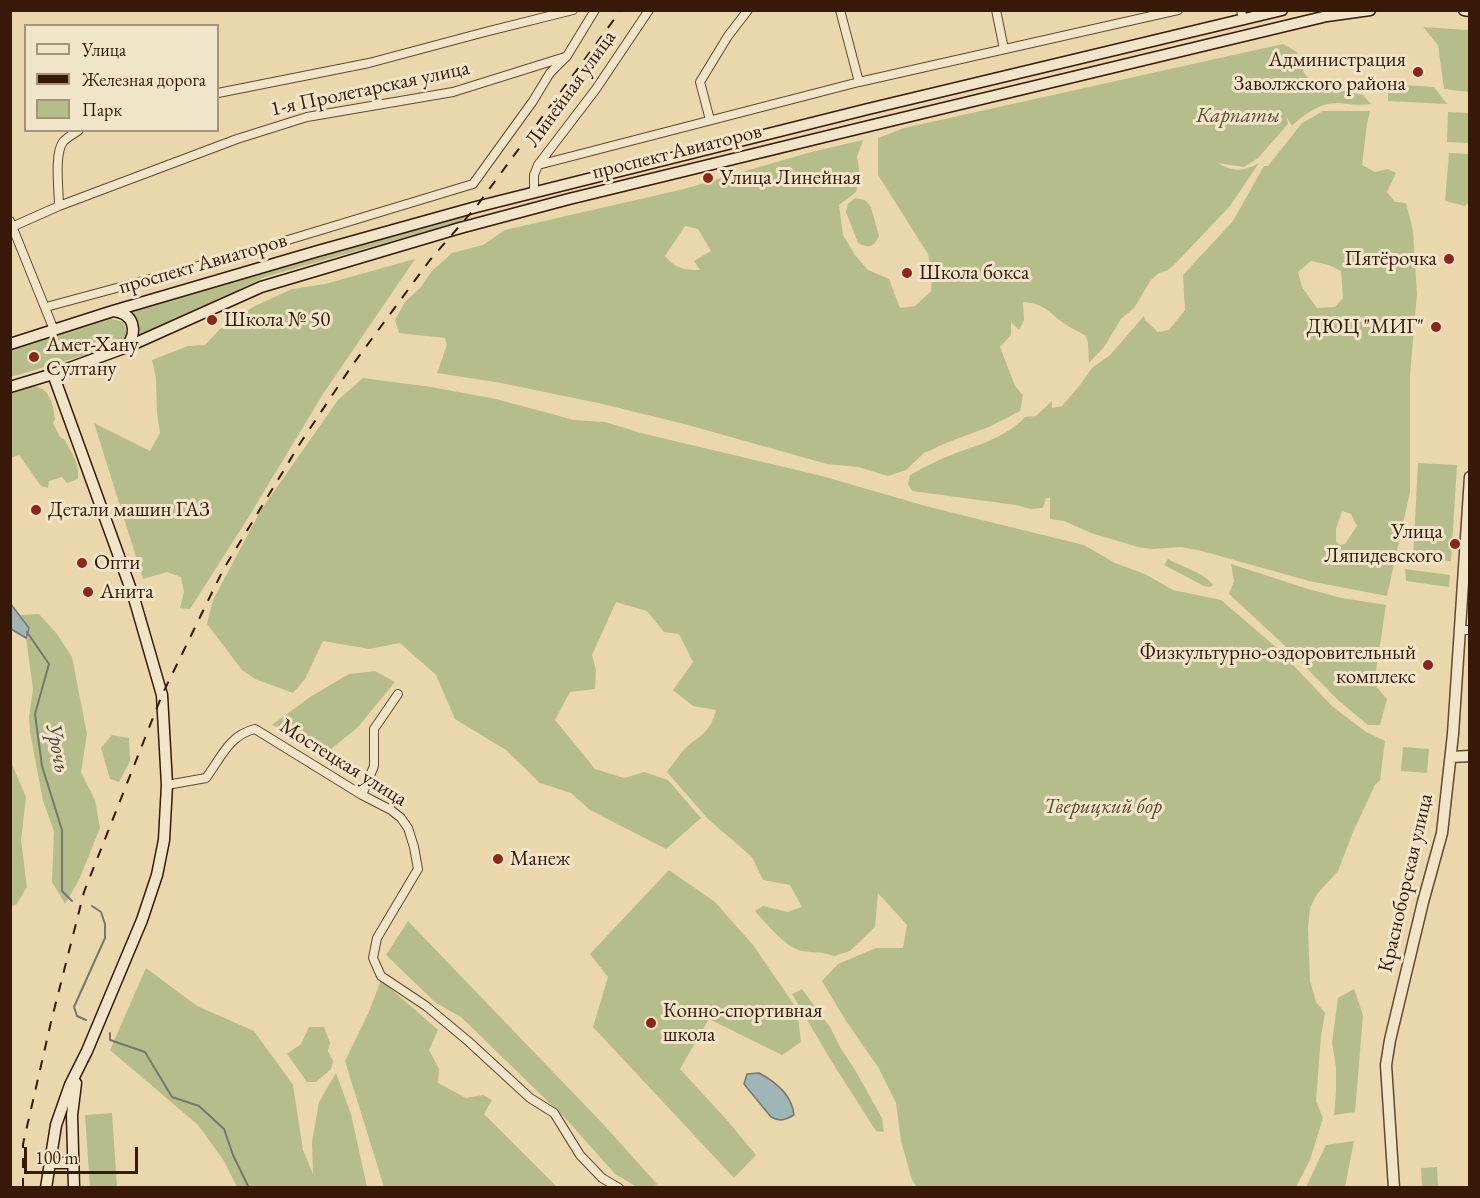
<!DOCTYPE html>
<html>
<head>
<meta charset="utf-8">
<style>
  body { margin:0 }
  #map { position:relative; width:1480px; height:1198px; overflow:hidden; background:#ead7ac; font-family:"EB Garamond",serif }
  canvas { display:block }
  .frame { position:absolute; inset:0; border:12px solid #381807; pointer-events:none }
  .legend { position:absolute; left:24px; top:24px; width:195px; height:108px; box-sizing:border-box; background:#f1e5c9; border:2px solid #a7937b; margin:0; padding:8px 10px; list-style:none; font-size:18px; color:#381807 }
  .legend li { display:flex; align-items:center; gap:12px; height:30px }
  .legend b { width:30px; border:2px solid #a7937b }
  .scale { position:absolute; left:24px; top:1147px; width:114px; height:27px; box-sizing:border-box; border:3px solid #381807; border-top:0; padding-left:8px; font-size:18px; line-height:21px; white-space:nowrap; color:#381807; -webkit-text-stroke:4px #f1e5c9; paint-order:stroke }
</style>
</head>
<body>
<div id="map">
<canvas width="1480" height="1198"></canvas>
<div class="frame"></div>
<ul class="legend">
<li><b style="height:8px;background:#f1e5c9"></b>Улица</li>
<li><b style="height:8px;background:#381807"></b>Железная дорога</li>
<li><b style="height:16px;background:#b5be8a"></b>Парк</li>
</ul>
<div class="scale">100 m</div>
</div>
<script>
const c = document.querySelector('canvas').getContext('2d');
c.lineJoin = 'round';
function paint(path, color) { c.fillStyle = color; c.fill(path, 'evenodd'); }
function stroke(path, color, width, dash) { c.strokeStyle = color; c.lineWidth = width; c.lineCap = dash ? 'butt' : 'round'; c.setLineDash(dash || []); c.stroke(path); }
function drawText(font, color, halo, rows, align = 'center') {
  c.font = font + ' "EB Garamond",serif'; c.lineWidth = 6; c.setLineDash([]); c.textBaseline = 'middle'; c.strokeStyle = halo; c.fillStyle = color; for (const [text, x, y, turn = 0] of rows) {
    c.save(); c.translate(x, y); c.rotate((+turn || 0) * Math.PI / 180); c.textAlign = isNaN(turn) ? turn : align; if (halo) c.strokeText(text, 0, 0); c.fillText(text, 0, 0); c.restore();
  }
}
paint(new Path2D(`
  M1423,27l46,3v62l-25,-3 -6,-44z
  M1283,44l14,8 7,21 11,13 48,9 8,9c-12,2 -21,0 -33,-1 -17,-1 -34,11 -46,23l-6,-10 2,8 -30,34 -14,9 -26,-4c15,9 25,9 41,0l-29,43 -56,59 -6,5 -9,3 -8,7 -17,28 -13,11 -17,28 -15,16 -1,-20 -2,-7c-7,-4 -15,-8 -21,-12 -17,-12 -19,-20 -42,-22l1,18 -5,10 -8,-8v13l-11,12 15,39 8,9 -3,16 -29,15 -45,17 -22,10 -18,17 -18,6 -30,-9 -31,-3 -139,-39 -85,-21 -107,-22 -59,-9 10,-28 -2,-7 -46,-5 -4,-13 10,-18 16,-15 11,-16 20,-18 31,-8 22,-15 179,-41 127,-37 52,-12 -6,17 3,18 -4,17 -17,13 4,30 12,20 13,15 21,9 11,29 15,-2 16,-15 1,-17 -4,-20 -50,-79v-37l26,-10zM685,226l13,3 13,22 -17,10 6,9c-16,0 -24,-1 -35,-14z
  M1388,84l46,3 13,17 -59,-3z
  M1323,111h47l-3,13 -5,41 13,7 13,-3 8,4 -9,19 8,10 11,1 7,28 4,63 -7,81v117l-23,104 -78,-15 -107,-30 -21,-4 -29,2 -14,-2 -47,-14 -27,-12 -14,-2v-21h-4l-3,10 -12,1 -15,-4 -104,-14 -4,-7 2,-9c13,-7 26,-14 39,-19 26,-11 56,-17 76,-39l11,-1 16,-15v7l10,-2 18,-21 12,-17 18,-13 34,-39 1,4 13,12 11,-2 16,-20 -2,-35 50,-54 31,-55h4l34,-43zM1311,261l18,4 12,6 2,27 -8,9 -18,1 -15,-21 -4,-15zM1342,511l9,3 6,12 -12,18 -5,1 -4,-4v-12z
  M1448,112l21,1v30l-22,-1z
  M1449,153l20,1v48l-4,4 -20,-5z
  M855,198l10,2 6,7 8,29c-5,11 -10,13 -21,7l-12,-31 2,-8z
  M467,214l-5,7 -197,56 -129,61 -8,-26z
  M415,259l-92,135 -75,124 -58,91 -10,-1 4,-16 -3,-15 -14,-5 -24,7 -49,-156 56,28 10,-18 -3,-20 -1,-35 -4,-18 36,-14 17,-1 15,-16 33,-22 39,-18 33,-5z
  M109,318l14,4 4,10 -4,10 -4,3 -108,32v-28z
  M363,378l68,9 65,12 78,21 31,2 36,11 181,43 107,31 155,38 31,18 30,11 28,16 48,10 56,48 55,58 34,26 19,9 -5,39 -5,5 -22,47 -15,39 -21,23 -7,14 -2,20 2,53 6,21 9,11 -4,23 -5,65 7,17 -13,42 -14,27h-379l-5,-7 -11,-39 -5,-38 -18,-36 -32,-46 -24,-40 16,-17 38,-16h27l4,-23 -29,-32 -3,34 -25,24 -16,5c-13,-5 -19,-3 -32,-5 -16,-3 -36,-28 -47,-40l8,-5 25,6 14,-5 -12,-22 -27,-5 -11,-23 -44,-38 -41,-47c5,-7 10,-14 15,-20 16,-18 27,-15 34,-42l-23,-4 -20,-16 20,-28 -14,-28 -15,-2 -17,-21 -31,-9 -24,53 4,15 -1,19 -25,3 -15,28 40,49 29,9 20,-6 24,8 33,38 -35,31 -76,-39 -19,-17 -31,-10 -34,-33 -51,-31 -19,-44 -36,-32 -31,6 -46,-8 -18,38 -12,14 -38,-14 -13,-9 -35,-46 6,-24 48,-90 77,-110z
  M32,386c18,1 21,18 23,33l-2,4 7,14 4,2c7,12 16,25 14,40l-11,4 -5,-6 -13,4 -1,7 -7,-2 -22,-31 -8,3 -1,-67z
  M1418,463l39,2 -6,96 -38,-2z
  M1168,559c13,8 36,13 45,26l-3,2 -6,-1 -40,-21z
  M1231,564l77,25 34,9 44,7 -12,79 13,15 -7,26h-12l-30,-25 -56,-57 -53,-49 5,-13z
  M1405,569l45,6 -1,12 -43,-6z
  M39,614l18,20 15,23 15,77 -6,38 14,28 5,28 -21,52 -14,24 -13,-22 2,-51 -11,-30 -13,-69 -1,-15 4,-28 -7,-51 3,-10 -10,-13z
  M375,671l20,11 -38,46 -26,21 -59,-24 38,-28 39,-23z
  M112,735l17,3 1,23 -11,21 -9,-3 -9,-31z
  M1403,747l26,2 -2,24 -26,-2z
  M11,762l15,35 -5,43 6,47 -11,18 -5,1z
  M669,870l46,32 38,43 44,64 4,33 -19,13 -73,-36 -29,50 46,50 30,36 -22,23 -141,-151 15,-50 -18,-23z
  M408,921l196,204 53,59 -3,3h-17l-22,-13 -48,-54 -106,-103 -25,-14 -50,-48z
  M146,968l51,38 57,25 39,54 10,65 10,24 -1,-32 7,-40 17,-29 15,41 16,73h-130l-13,-26 -26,-36 -88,-75z
  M381,980l57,50 -9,20 10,19 -1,14 28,15 17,-3 9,5 -8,14 73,73h-173l-39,-126 23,-47z
  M802,989l28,38 11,22 14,21 27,48 2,14 -8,-1 -46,-72 -38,-65z
  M1354,989l9,26 -8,97 -21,3 2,-23v-25l-4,-24 6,-45z
  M309,1027h15l6,16 -2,8 5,10 -2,8 -15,13h-9l-20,-28 14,-10z
  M112,1113l5,74h-27l-5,-72z
  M1354,1141l-9,46h-39l20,-42z
  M1437,1167l1,20h-16l-1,-19z`), '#b5be8a');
const water = new Path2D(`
  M10,603l19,25 -3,10 -15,-9z
  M759,1073c17,9 33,22 35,42 -9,5 -14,7 -23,2l-27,-33 3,-10z`);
paint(water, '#9eb6b6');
stroke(water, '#757770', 1.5);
stroke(new Path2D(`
  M27,632l22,32 -14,50 7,52 20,64v61l10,10
  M86,1020l-9,-4 -3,-9 31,-69v-14l-4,-12 -9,-6
  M110,1033v7l35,12 27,45 27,9 25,23 9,26 16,33`), '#757770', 2);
const minor = new Path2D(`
  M840,10l19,72
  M996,10l8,39
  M1241,10l2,10
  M218,93l151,-30 116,-31 88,-22
  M710,120l-10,-38 28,-46 20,-26
  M538,165l321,-83 319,-72
  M534,193v-18l4,-10 58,-76 53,-79
  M59,206c0,-15 -5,-52 4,-64 4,-5 11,-8 16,-12
  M10,221l44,109
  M14,226l45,-20 178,-67 70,-22 146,-25 112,-35
  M46,307l189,-51 238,-72 60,-83 17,-28 17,-17 28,-46
  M1460,630h10
  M167,785l39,-7c15,-20 23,-43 49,-49l107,66 29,15 10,8 7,10 6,19 4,22 -41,69 -4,20 8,18 45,30 42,35 62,57 24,15 26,42 22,23 17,10
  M362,795l12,-29v-37l24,-35`);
const tertiary = new Path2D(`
  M1451,757l19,-1
  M1394,1188l-8,-123 4,-25 33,-138 19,-69 11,-99 17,-257`);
const secondary = new Path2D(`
  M1464,10l6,1
  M113,311c21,2 25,20 14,35
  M10,344l103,-33 205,-60 158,-44 392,-98 414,-99
  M10,387l43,-13 74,-27 134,-60 199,-59 109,-29 300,-73 458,-110 43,-6
  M49,1163h24
  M46,1188l10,-63 14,-40 17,-34 55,-131 15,-45 7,-35 3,-55 -5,-90 -28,-97 -81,-224
  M74,1188l-2,-73 4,-32`);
stroke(minor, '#644830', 10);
stroke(tertiary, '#644830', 13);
stroke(secondary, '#381807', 13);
stroke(minor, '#f1e5c9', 8);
stroke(tertiary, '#f1e5c9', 10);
stroke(secondary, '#f1e5c9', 10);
stroke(new Path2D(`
  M23,1188v-44l28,-122 33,-130 78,-197 61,-125 78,-128 50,-75 79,-107 46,-53 145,-197`), '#381807', 2, [10, 10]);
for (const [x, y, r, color] of [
  [1418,72,6,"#8f2418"],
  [708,178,6,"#8f2418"],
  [1449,259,6,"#8f2418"],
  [907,273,6,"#8f2418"],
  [212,320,6,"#8f2418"],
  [1436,327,6,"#8f2418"],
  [34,357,6,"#8f2418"],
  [36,510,6,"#8f2418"],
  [1455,544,6,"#8f2418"],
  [82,563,6,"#8f2418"],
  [88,592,6,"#8f2418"],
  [1428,665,6,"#8f2418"],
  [498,859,6,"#8f2418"],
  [651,1023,6,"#8f2418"]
]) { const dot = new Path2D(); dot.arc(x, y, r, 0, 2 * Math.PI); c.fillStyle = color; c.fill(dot); stroke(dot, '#f1e5c9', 2); }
drawText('21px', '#381807', '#f1e5c9', [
  ["Администрация",1406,60,"right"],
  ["Заволжского района",1406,84,"right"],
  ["Улица Линейная",720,178],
  ["Пятёрочка",1437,259,"right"],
  ["Школа бокса",919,273],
  ["Школа № 50",224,320],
  ["ДЮЦ \"МИГ\"",1424,327,"right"],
  ["Амет-Хану",46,345],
  ["Султану",46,369],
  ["Детали машин ГАЗ",48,510],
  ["Улица",1443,532,"right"],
  ["Ляпидевского",1443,556,"right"],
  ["Опти",94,563],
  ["Анита",100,592],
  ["Физкультурно-оздоровительный",1416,653,"right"],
  ["комплекс",1416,677,"right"],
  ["Манеж",510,859],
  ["Конно-спортивная",663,1011],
  ["школа",663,1035]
], 'left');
drawText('21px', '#381807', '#f1e5c9', [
  ["1-я Пролетарская улица",370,89,-12],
  ["Линейная улица",571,89,-54],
  ["проспект Авиаторов",677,152,-14],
  ["проспект Авиаторов",203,264,-16],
  ["Мостецкая улица",343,763,32],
  ["Красноборская улица",1406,883,-77]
]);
drawText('italic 21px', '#5e4a2e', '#f1e5c9', [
  ["Карпаты",1238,116],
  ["Тверицкий бор",1103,807]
]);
drawText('italic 22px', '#57473c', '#f1e5c9', [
  ["Урочь",57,748,79]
]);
</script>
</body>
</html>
